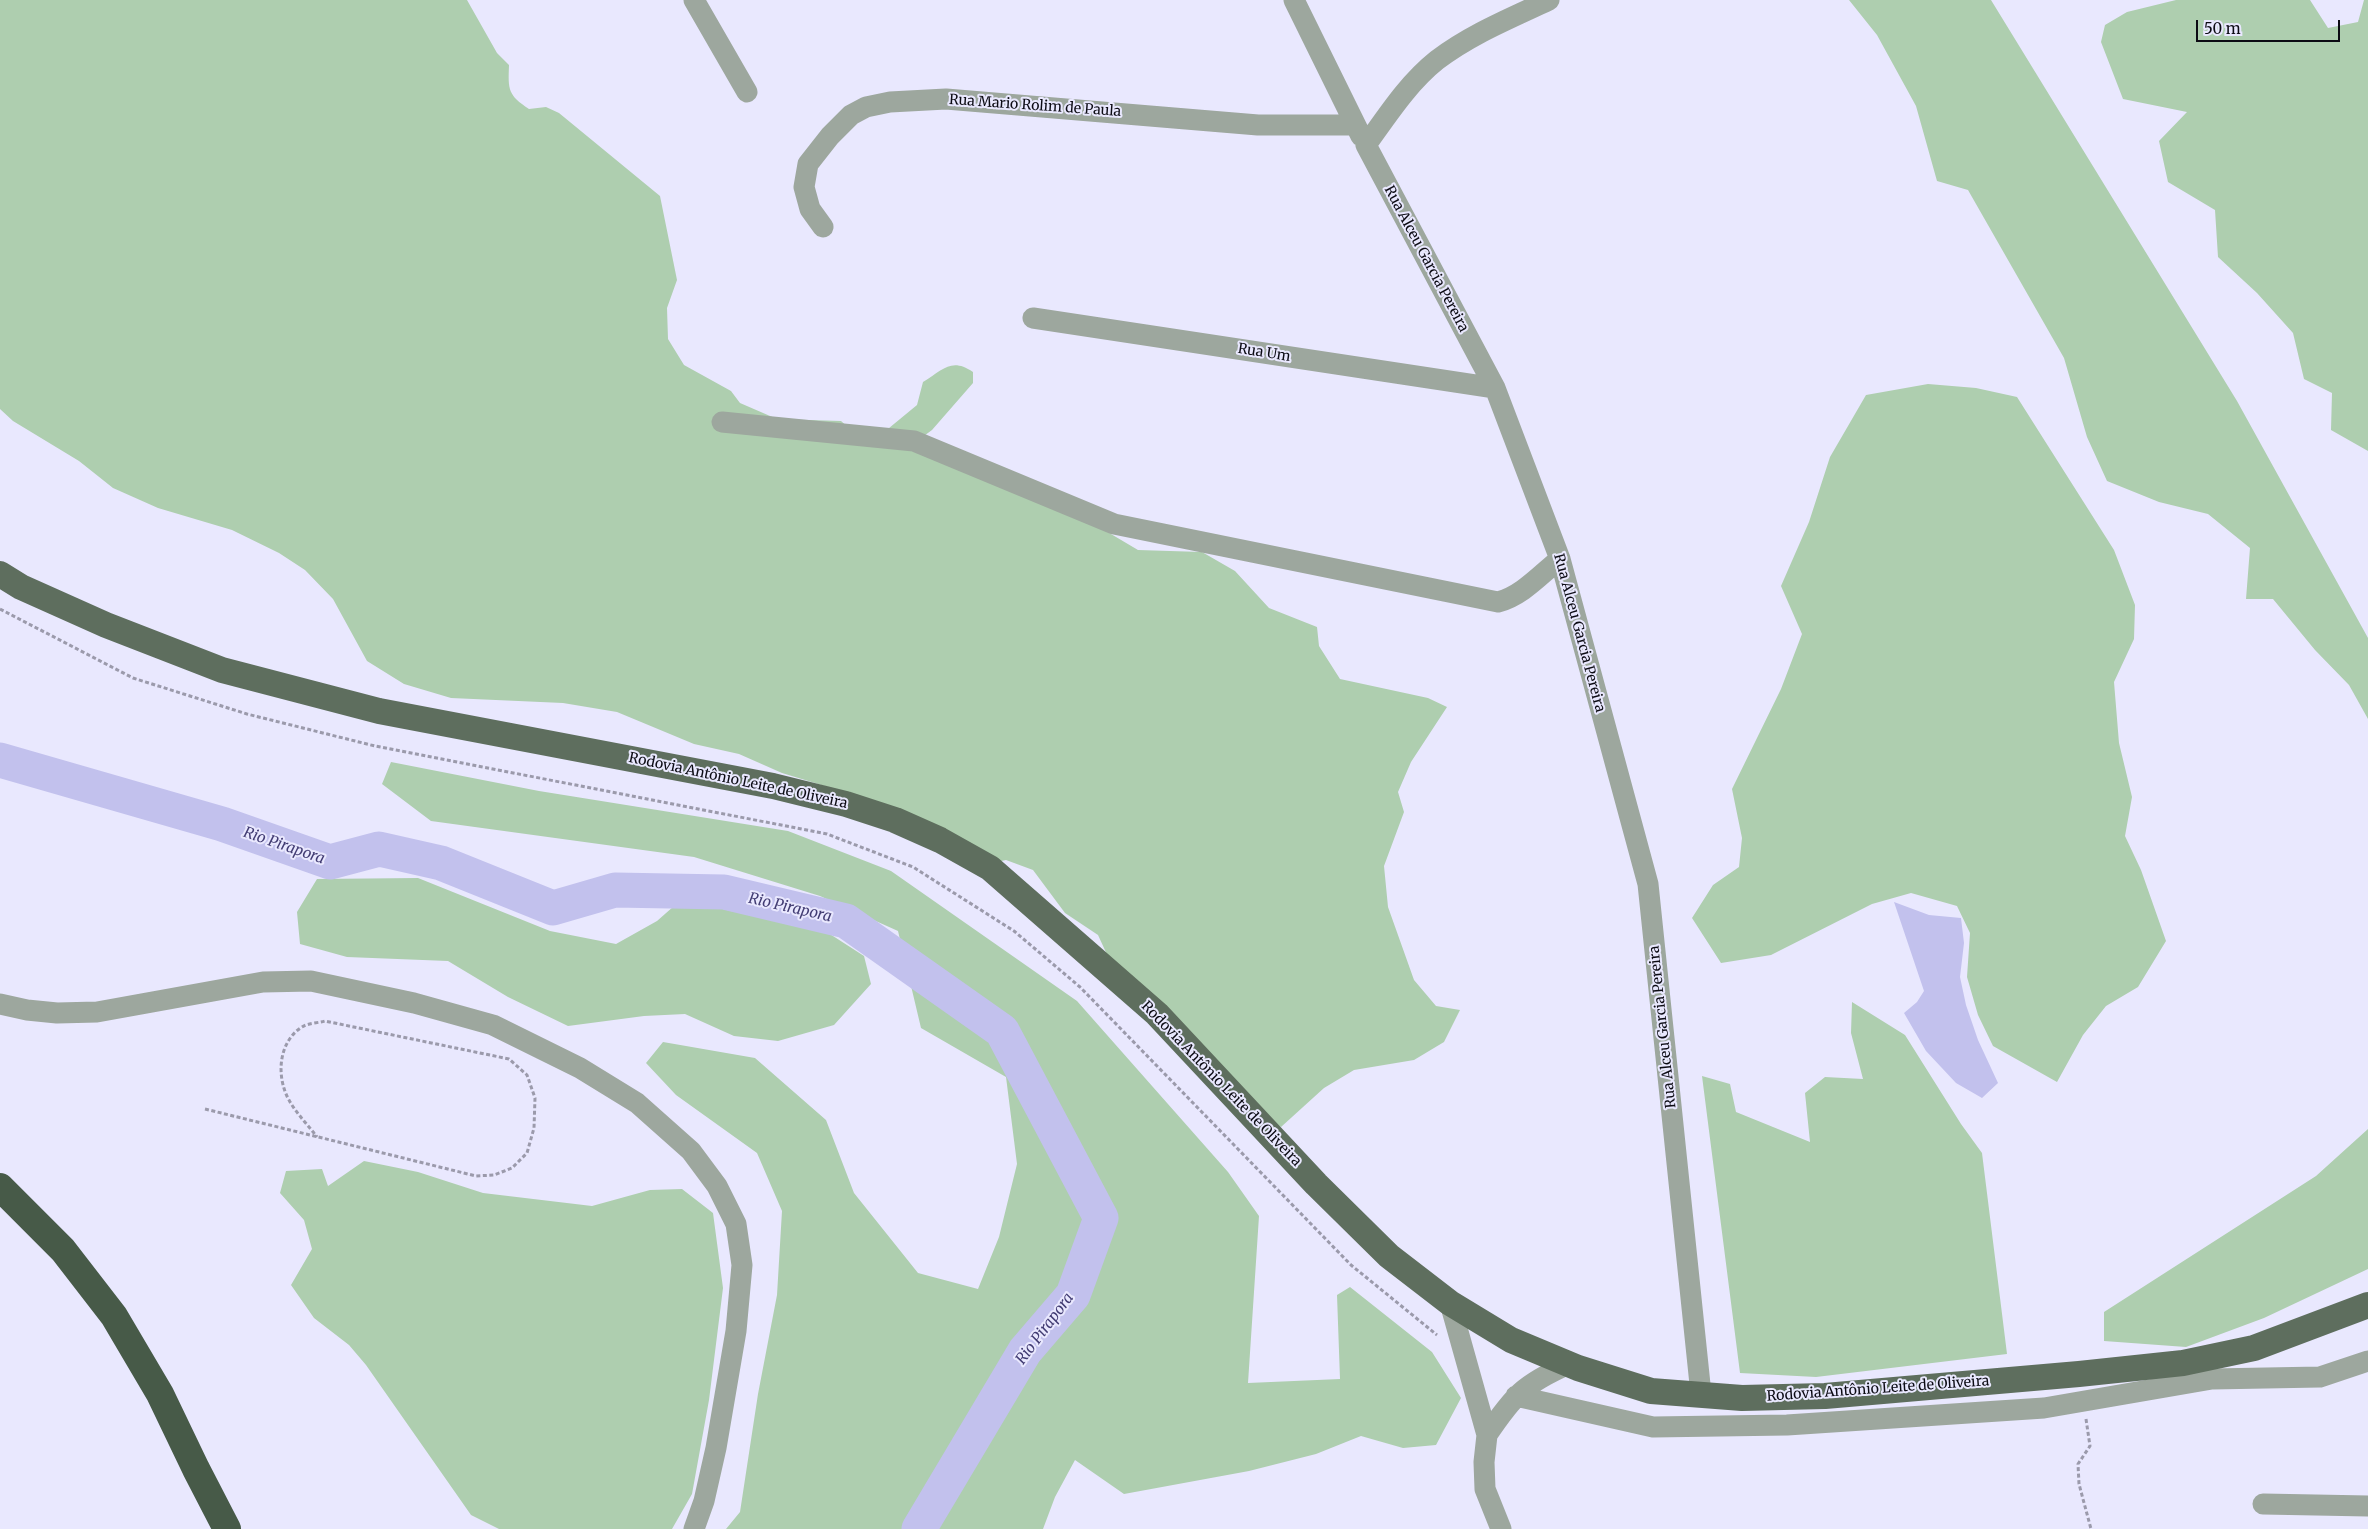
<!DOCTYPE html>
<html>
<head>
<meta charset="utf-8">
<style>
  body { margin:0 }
  #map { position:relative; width:2368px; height:1529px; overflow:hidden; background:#e9e8fe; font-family:Merriweather,serif }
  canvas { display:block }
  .scale { position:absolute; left:2196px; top:20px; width:144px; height:22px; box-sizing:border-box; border:2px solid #0c0b14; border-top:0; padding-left:6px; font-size:15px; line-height:18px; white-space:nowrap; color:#0c0b14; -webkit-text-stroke:4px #e9e8fe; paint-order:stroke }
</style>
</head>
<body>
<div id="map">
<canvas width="2368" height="1529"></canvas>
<div class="scale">50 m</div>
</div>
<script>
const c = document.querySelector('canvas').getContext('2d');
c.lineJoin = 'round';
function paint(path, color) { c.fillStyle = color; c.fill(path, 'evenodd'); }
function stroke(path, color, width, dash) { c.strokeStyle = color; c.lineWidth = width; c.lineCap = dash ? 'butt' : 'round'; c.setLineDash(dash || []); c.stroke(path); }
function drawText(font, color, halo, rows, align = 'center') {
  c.font = font + ' Merriweather,serif'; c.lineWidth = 4; c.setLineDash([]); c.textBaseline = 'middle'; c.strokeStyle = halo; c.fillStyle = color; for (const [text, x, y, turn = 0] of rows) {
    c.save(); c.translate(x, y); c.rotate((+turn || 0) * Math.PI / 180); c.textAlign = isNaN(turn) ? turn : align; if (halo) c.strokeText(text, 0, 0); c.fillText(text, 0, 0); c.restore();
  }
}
paint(new Path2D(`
  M0,0h467l30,53 12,12c-1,25 -1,30 20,44l17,-2 13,6 101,83 17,84 -10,28 1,31 16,26 47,26 9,12 37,16 64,2 23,20 19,-8 34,-28 6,-23c20,-12 28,-25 50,-10v11l-41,47 -19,14 154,64 71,42 64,2 33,19 34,37 48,19 2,19 21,33 88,19 19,9 -36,55 -13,30 6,20 -20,54 4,41 26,73 22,26 24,4 -16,32 -30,18 -60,10 -30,18 -43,39 -32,-22 -134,-133 -17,-37 -33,-22 -32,-43 -27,-10 -37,8 -108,-71 -79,-24 -43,-19 -45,-10 -77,-32 -54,-9 -112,-5 -47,-14 -37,-23 -34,-62 -28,-29 -26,-17 -47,-23 -74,-22 -45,-20 -34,-27 -66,-40 -13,-12z
  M1849,0h142l246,401 131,237v81l-19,-34 -34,-35 -42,-51h-27l4,-51 -42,-34 -49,-12 -52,-21 -20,-44 -23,-79 -96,-168 -31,-9 -21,-75 -39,-71z
  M2176,0h134l18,28 30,-6 6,-22h4v451l-37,-21 1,-37 -28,-14 -11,-46 -36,-40 -39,-36 -3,-47 -47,-28 -9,-41 28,-29 -64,-13 -22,-57 4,-17 22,-13z
  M1928,384l48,4 41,9 97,153 21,55 -1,34 -20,43 5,61 13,54 -7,39 16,34 25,71 -28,46 -32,19 -23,29 -26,47 -64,-36 -15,-31 -11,-38 3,-44 -13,-27 -46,-13 -39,11 -101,51 -50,8 -29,-45 21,-33 26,-18 3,-29 -10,-49 49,-100 21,-55 -21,-48 28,-64 21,-65 36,-62z
  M391,762l148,29 249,40 103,40 186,130 151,171 31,44 -11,167 92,-4 -3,-84 13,-8 82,65 29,46 -25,47 -33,3 -42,-12 -45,18 -67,17 -125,23 -49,-34 -20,37 -12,32h-317l14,-17 18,-118 19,-99 5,-84 -25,-58 -81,-58 -30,-32 17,-21 92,16 71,62 28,73 64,80 60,16 21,-52 18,-73 -11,-87 -85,-49 -23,-97 -78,-35 -126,-39 -263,-36 -49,-37z
  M418,878l132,53 66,13 41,-23 25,-22 49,12 88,16 45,29 7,28 -37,41 -56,16 -44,-5 -49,-22 -41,2 -76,10 -60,-29 -60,-36 -101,-4 -47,-13 -3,-32 20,-33z
  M1852,1002l53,33 56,89 21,29 25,201 -191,23 -76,-4 -38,-297 28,8 6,28 74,30 -5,-49 20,-16 38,2 -12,-46z
  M2368,1129v140l-104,49 -78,29 -82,-6v-29l212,-136z
  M364,1161l54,11 65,21 109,13 58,-16 32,-1 31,24 10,75 -14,112 -17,94 -20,35h-173l-28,-14 -105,-150 -17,-20 -35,-27 -23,-33 21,-36 -8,-29 -24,-27 6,-22 36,-2 6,17z`), '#aeceaf');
paint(new Path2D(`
  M1894,902l35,13 32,3 3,25 -4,34 6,28 12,35 20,43 -16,15 -26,-15 -30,-32 -22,-38 13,-11 7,-11z`), '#c2c1ed');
stroke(new Path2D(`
  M0,760l222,64 108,38 49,-13 62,14 112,45 62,-18 109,2 122,29 156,110 99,187 -28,77 -48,56 -106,178`), '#c2c1ed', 35);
stroke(new Path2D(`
  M0,609l133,69 114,36 128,32 452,88 86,33 101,64 66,56 271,278 86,70
  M205,1109l271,67 18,-1 18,-7 15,-15 7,-25 1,-30 -8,-23 -18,-16 -184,-38c-7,2 -17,2 -23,6 -24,15 -26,50 -13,73 7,13 19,25 28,37
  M2086,1419l4,27 -12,18 1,20 12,45`), '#9b9aab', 3, [4, 2.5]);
stroke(new Path2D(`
  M694,0l53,92
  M1294,0l67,136
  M1549,0c-38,18 -78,34 -112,60 -29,23 -50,56 -71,85l129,243 65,171 88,325 53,510
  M823,227l-13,-18 -6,-22 4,-23 22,-28 21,-21 15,-8 24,-5 56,-3 312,26h97
  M1033,318l462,70
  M722,422l192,19 200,83 384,78c24,-6 43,-28 62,-43
  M0,1004l27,6 30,3 40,-1 166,-30 48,-1 103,22 79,22 87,43 57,35 54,48 26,35 19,38 6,41 -6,66 -20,117 -12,53 -10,28
  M1450,1303l37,132 -3,27 1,27 16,40
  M1516,1396l137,31 134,-2 257,-17 168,-29 108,-2 48,-16
  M1487,1435c27,-40 37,-51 82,-71
  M2263,1504l105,2`), '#9da79e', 21);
stroke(new Path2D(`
  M0,574l21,13 85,38 116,45 157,41 394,75 73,18 49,16 45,20 50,28 167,146 159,170 73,72 61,47 61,37 67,28 73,23 91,7 83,-2 254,-22 104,-11 71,-15 114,-43`), '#5e6e5e', 26);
stroke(new Path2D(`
  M0,1187l63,63 51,66 46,78 36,75 31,60`), '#475a48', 28);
drawText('14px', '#0c0b14', '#e9e8fe', [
  ["Rua Mario Rolim de Paula",1035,106,4],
  ["Rua Alceu Garcia Pereira",1426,259,62],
  ["Rua Um",1264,353,9],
  ["Rua Alceu Garcia Pereira",1579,633,75],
  ["Rodovia Antônio Leite de Oliveira",738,781,12],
  ["Rua Alceu Garcia Pereira",1663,1027,-96],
  ["Rodovia Antônio Leite de Oliveira",1221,1084,46],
  ["Rodovia Antônio Leite de Oliveira",1878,1389,-4]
]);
drawText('italic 15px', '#423c73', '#e9e8fe', [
  ["Rio Pirapora",284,846,19],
  ["Rio Pirapora",790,908,13],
  ["Rio Pirapora",1045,1329,-53]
]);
</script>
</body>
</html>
